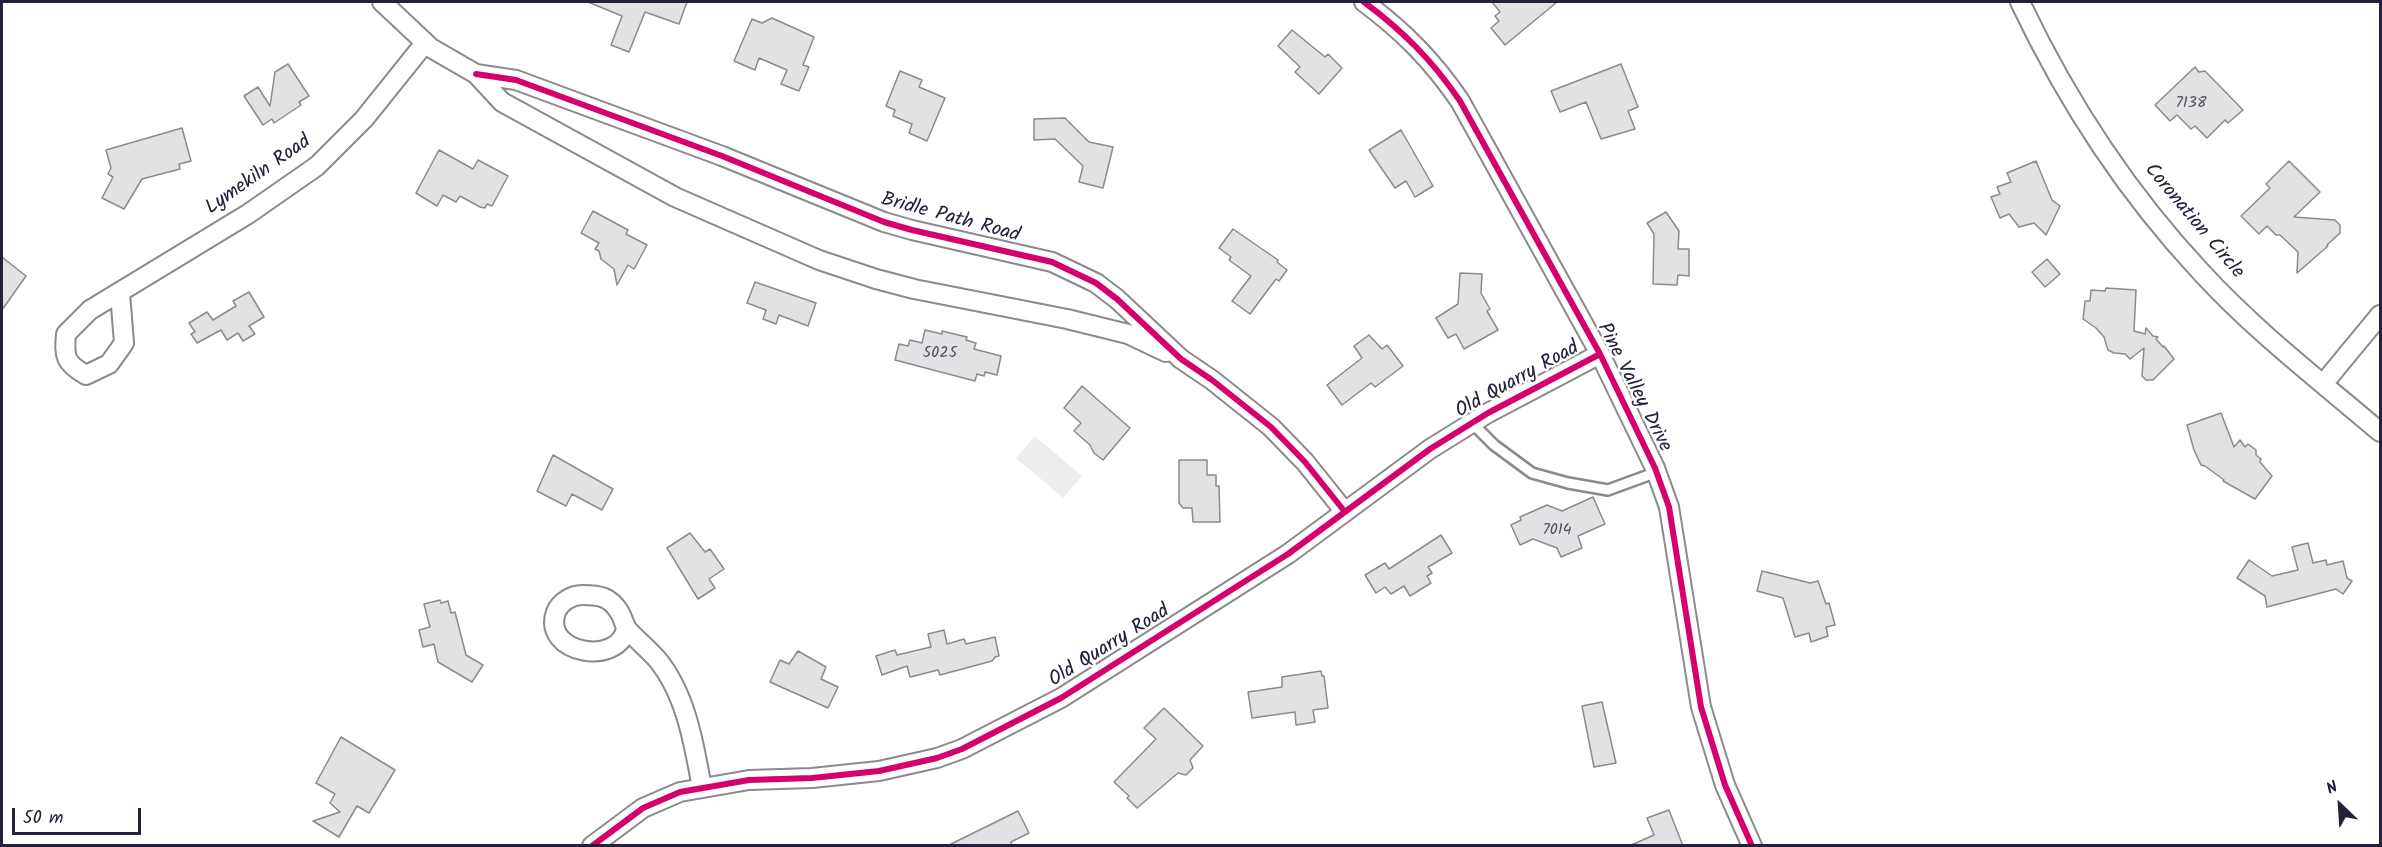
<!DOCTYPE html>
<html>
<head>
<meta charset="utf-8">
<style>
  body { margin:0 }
  #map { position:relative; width:2382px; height:847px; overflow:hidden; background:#fff; font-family:Kalam,sans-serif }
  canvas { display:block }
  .frame { position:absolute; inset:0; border:3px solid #22223b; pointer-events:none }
  .north { position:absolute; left:2310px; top:775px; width:60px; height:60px; -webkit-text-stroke:4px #fff; paint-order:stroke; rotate:335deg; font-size:16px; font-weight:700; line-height:24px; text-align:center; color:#22223b }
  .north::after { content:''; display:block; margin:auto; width:21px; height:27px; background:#22223b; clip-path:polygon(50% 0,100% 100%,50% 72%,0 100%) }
  .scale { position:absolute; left:12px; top:808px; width:129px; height:27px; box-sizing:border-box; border:3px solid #22223b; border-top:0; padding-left:8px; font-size:18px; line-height:21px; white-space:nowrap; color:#22223b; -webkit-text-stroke:4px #fff; paint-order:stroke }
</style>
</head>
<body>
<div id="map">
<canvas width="2382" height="847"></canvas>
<div class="frame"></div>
<div class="north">N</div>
<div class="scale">50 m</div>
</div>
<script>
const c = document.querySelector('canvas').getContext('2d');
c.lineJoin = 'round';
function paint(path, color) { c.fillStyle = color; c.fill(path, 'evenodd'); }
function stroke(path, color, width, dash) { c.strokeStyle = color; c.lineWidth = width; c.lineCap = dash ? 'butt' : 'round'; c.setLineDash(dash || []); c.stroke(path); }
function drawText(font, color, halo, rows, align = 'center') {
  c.font = font + ' Kalam,sans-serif'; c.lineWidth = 5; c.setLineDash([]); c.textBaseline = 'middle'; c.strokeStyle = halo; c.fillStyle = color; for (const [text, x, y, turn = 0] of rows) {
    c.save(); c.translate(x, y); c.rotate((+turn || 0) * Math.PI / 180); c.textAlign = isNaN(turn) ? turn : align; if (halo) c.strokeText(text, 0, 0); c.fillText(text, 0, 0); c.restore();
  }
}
paint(new Path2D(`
  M1035,436l47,40 -19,22 -47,-40z`), '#ededef');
const building = new Path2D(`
  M588,2h99l-8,22 -34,-12 -16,40 -18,-7 11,-29z
  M1492,2h65l-52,43 -14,-17 8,-7 -4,-5 5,-4z
  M772,18l42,19 -11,28 6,2 -10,24 -18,-7 6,-14 -28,-12 -4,12 -21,-9 18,-42 10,4z
  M1292,30l33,27 3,-3 14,14 -23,26 -24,-22 5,-5 -22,-21z
  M288,64l21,32 -10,6 2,3 -27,18 -2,-4 -9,6 -19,-29 14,-9 12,19 5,-34z
  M1621,64l17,43 -10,4 7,18 -34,10 -15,-37 -26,10 -9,-21z
  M2195,67l4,5 6,-1 38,39 -15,13 -3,-3 -18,18 -12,-12 -4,3 -14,-14 -7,6 -15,-16z
  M900,71l22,9 -3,7 26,11 -18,43 -18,-8 3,-9 -19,-8 2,-6 -9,-4z
  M1065,118l24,24 24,5 -10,41 -24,-6 4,-16 -28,-27 -21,1v-21z
  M182,128l9,33 -12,3 1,5 -38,10 -18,30 -22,-11 11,-21 -5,-3 3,-6 -5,-18z
  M1401,130l32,56 -18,11 -9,-16 -11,7 -26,-38z
  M439,150l34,19 5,-9 30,16 -16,30 -5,-2 -2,4 -5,-1 -20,-11 -4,6 -13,-7 -6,11 -21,-13z
  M2036,161l16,39 8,6 -14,29 -12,-12 -15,4 -10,-13 -9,4 -9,-21 9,-3 -3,-7 14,-5 -4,-9z
  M2289,161l31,31 -26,25 41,3 5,5v8l-13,12 1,1 -31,27 1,-21 -18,-17h-4l-9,-9 -8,8 -18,-18 29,-28 -4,-4z
  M593,211l35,19 -2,4 21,11 -13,24 -6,-4 -11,20 -3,-16 -13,-10 -2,-8 -4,-2 4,-6 -18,-10z
  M1666,212l13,19 -1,18h11v27l-11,-1 -1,10 -24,-1 1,-50 -7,-11z
  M1233,229l45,31 -1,2 10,8 -8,11 -3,-2 -26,35 -18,-13 19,-25 -22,-16 2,-3 -12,-9z
  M2,257l24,19 -24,34z
  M2047,259l13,15 -15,13 -13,-15z
  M1460,273l22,1 -1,19 9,16 -3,2 11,19 -34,19 -8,-15 -8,4 -12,-20 22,-14z
  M755,282l61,21 -8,23 -29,-11 -3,9 -13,-5 3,-9 -19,-7z
  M2106,288l30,2 -2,41 11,3 1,-6 7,8 5,1 -2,2 7,8 1,-1 10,13 -21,21h-7l-4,-4 2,-28 -14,11 -5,-5 -11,-1 -6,-3 -4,-13 -8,-9 -13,-9 2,-18h5l1,-11 14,1z
  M249,292l15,25 -15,9 6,8 -12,7 -5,-8 -11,7 -6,-10 -24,13 -6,-9 4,-2 -6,-9 18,-11 6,8 23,-14 -3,-5z
  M925,330l17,4v-3l25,6 -1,3 10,3 -2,6 27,7 -4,19 -12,-3 -1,4 -7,-2 -2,7 -80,-21 4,-16 9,2 2,-6 12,3z
  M1369,335l13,14 5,-4 16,21 -28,21 -4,-4 -29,22 -15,-20 35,-27 -8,-12z
  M1082,386l48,42 -27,32 -9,-7 -4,-8 -16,-14 7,-8 -17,-15z
  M2221,413l13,34 6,-7 5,7 3,-3 8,6v5l5,4 -1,3 12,14 -17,23 -32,-18 1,-1 -19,-14 -4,-1 -7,-15 -7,-25z
  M553,455l60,34 -11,21 -30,-16 -6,12 -29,-15z
  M1179,460h28v15h9v11h3l1,36h-27l-1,-14h-9l-4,-5z
  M1593,497l12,27 -27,12 4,12 -21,9 -4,-9 -24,-9 -13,6 -9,-20 10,-5 -1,-3 27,-12 15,6z
  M690,533l15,19 5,-3 14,20 -15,10 6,9 -17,11 -31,-51z
  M1441,535l11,18 -24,14 4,6 -5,3 4,7 -21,13 -6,-10 -13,8 -6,-7 -9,6 -11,-18 20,-12 4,6z
  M2308,543l5,20 13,-3 1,5 16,-4 4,17 5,3 -9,13 -7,-5 -69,18 -2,-11 -28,-18 12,-18 23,16 26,-6 -6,-23z
  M1762,571l48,12 8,-2 8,23 3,-1 6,22 -9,2 2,9 -17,6 -2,-9 -14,4 -12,-39 -26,-7z
  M440,600l1,3 7,-2 3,12 4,-1 11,43 17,10 -11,17 -34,-20 -4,-18 -11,3 -4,-17 11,-3 -6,-23z
  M944,630l3,14 17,-5 2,5 29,-7 4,19 -4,1 -3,4 -52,14 -2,-5 -28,7 -3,-11 -25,9 -6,-19 19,-6 2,5 34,-8 -3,-13z
  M798,651l28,16 -5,12 17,8 -10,21 -58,-26 10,-22 9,4z
  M1321,671l1,5h2l4,32 -15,2 2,12 -19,3 -1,-13 -43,6 -4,-26 34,-5v-10z
  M1602,702l14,61 -22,4 -12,-61z
  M1164,708l39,38 -13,14 3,8 -7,7 -8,-2 -41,35 -10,-10 2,-2 -15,-14 42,-43 -12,-11z
  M341,737l54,33 -26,43 -12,-7 -18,31 -26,-16 27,-9 -10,-9 5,-9 -19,-11z
  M1669,810l14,36h-54l25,-11 -7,-17z
  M1018,811l11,22 -18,9 1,4h-65z`);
paint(building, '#e2e2e4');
stroke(building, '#8a8a8f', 1.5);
const service = new Path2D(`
  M1472,423l22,22 38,28 36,10 40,7 49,-18`);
const minor = new Path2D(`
  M382,2l49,46 45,26 26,28 173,95 144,63 57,19 38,10 153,30 61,15 38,18
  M1364,2c39,29 68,58 96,99l140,253 55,114 14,39 32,200 24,78 27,61
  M2020,2c46,97 107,191 181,270 54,59 118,108 179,160
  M476,74l40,6 206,76 162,66 28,8 140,32 44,21 21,16 64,60 31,21 59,47 34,35 40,50
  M120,293l4,50 -15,21 -23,11c-21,-12 -22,-18 -20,-41l24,-24 158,-96 69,-48 47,-47 61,-76
  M2323,384l57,-69
  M626,628c-6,39 -85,26 -70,-16 4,-10 16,-17 26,-17 17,0 28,1 38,18 3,5 4,12 8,17 9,10 20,19 29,29 29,35 37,85 45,129
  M592,846l51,-38 37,-16 69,-12 63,-2 67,-7 58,-13 25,-9 99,-51 227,-144 142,-105 58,-36 112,-59`);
stroke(service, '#8a8a8f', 14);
stroke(minor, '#8a8a8f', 22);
stroke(service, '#fff', 9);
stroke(minor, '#fff', 18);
stroke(new Path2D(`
  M1364,2c39,29 68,58 96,99l140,253 55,114 14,39 32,200 24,78 27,61
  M476,74l40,6 206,76 162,66 28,8 140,32 44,21 21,16 64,60 31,21 59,47 34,35 40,50
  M592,846l51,-38 37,-16 69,-12 63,-2 67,-7 58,-13 25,-9 99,-51 227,-144 142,-105 58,-36 112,-59`), '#d6006c', 6);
drawText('16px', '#525265', null, [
  ["7138",2191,104],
  ["5025",940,354],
  ["7014",1557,531]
]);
drawText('20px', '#22223b', '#fff', [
  ["Lymekiln Road",259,176,-35],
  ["Bridle Path Road",950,219,15],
  ["Coronation Circle",2193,222,50],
  ["Old Quarry Road",1518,381,-29],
  ["Pine Valley Drive",1633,388,63],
  ["Old Quarry Road",1110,647,-32]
]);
</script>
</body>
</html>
